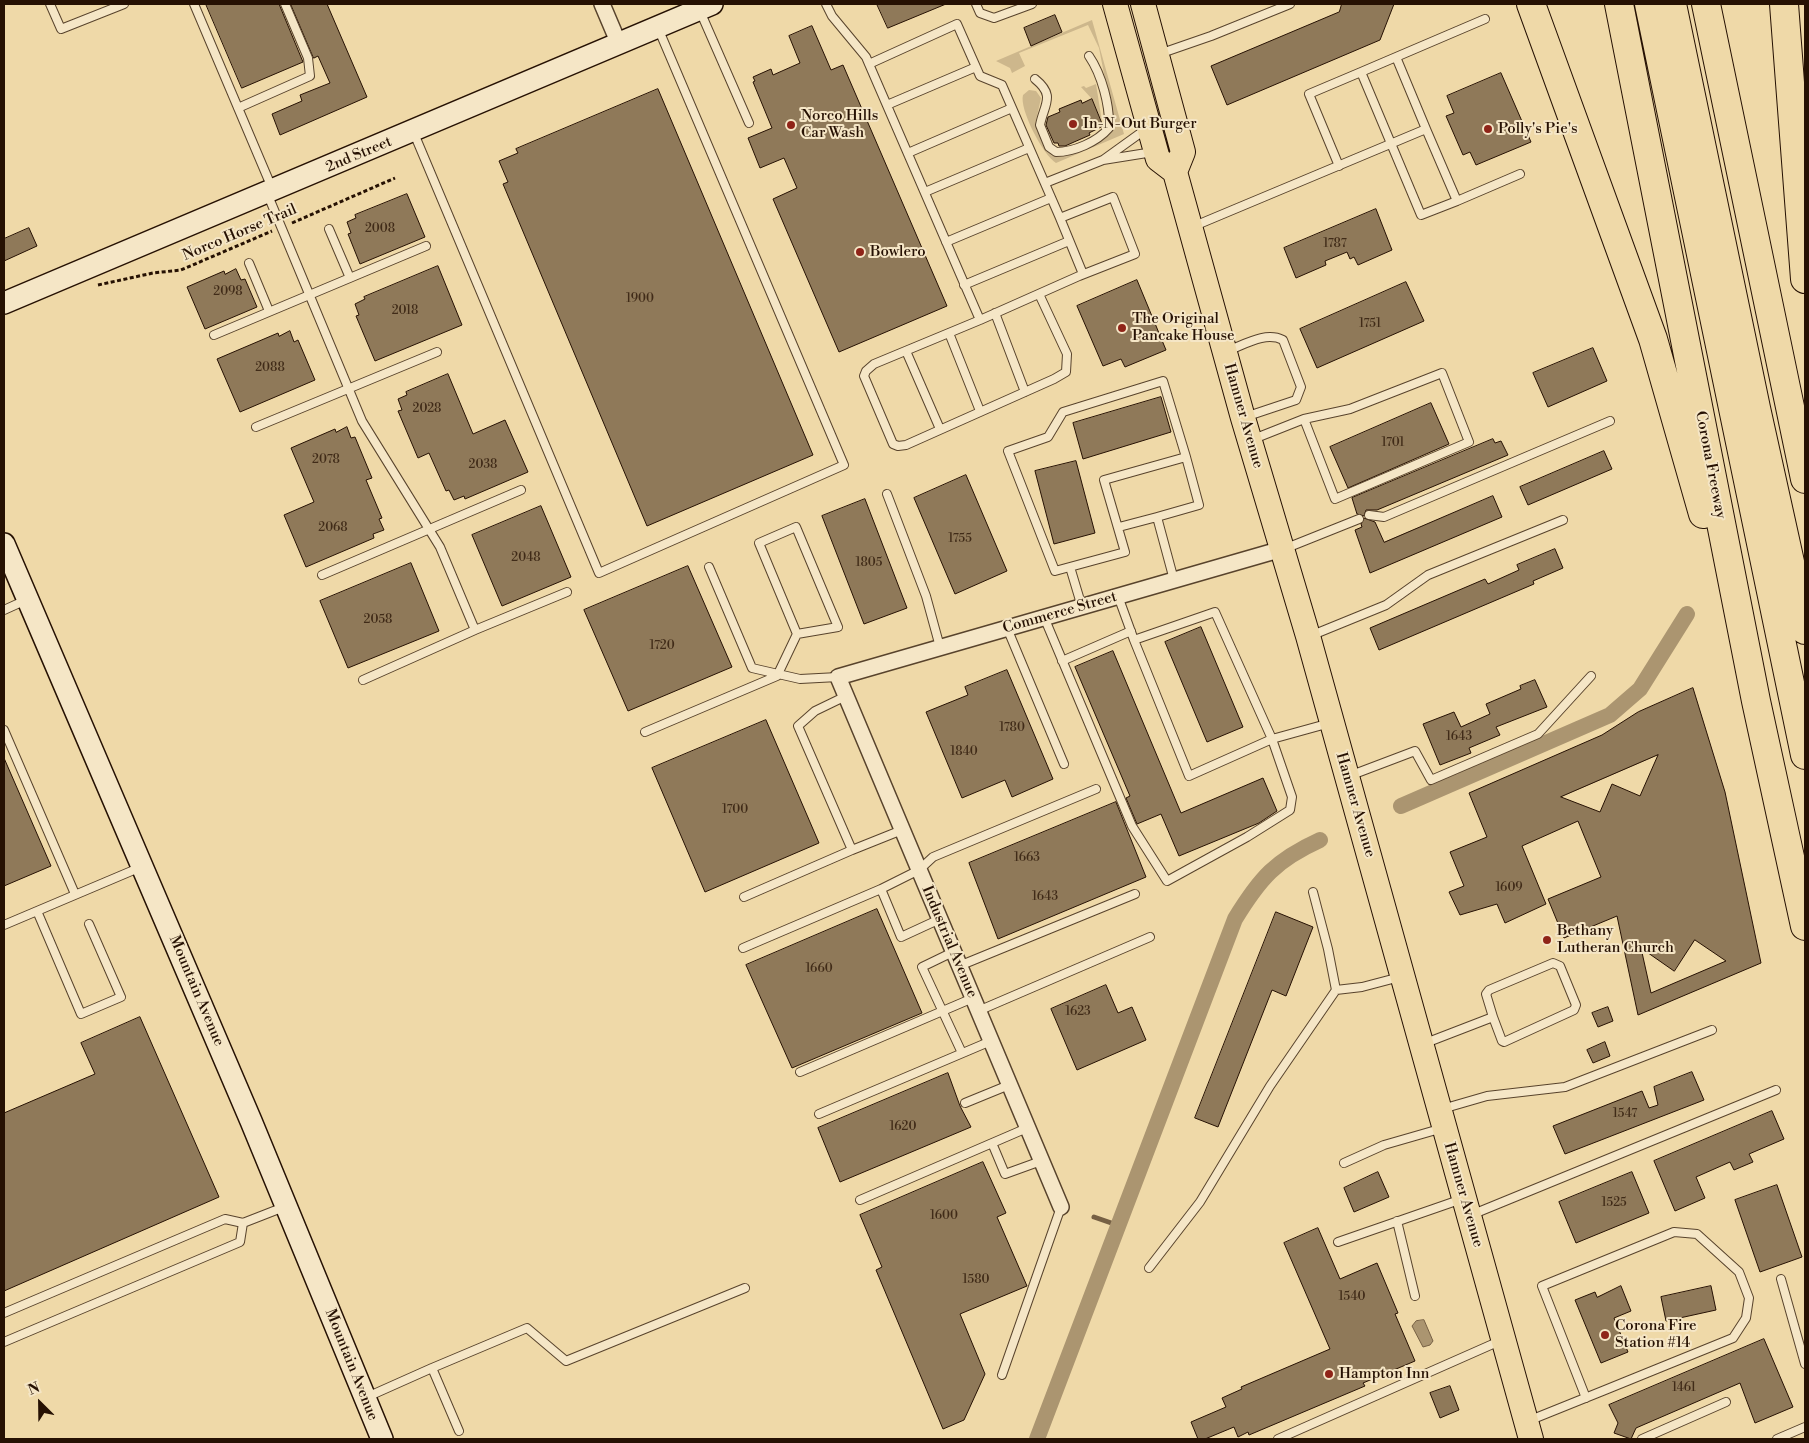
<!DOCTYPE html>
<html>
<head>
<meta charset="utf-8">
<style>
  body { margin:0 }
  #map { position:relative; width:1809px; height:1443px; overflow:hidden; background:#efd9a8; font-family:"Libre Bodoni",serif }
  canvas { display:block }
  .frame { position:absolute; inset:0; border:5px solid #261103; pointer-events:none }
  .north { position:absolute; left:15px; top:1378px; width:50px; height:50px; -webkit-text-stroke:4px #f5e6c6; paint-order:stroke; rotate:337deg; font-size:14px; font-weight:700; line-height:20px; text-align:center; color:#261103 }
  .north::after { content:''; display:block; margin:auto; width:18px; height:22px; background:#261103; clip-path:polygon(50% 0,100% 100%,50% 72%,0 100%) }
</style>
</head>
<body>
<div id="map">
<canvas width="1809" height="1443"></canvas>
<div class="frame"></div>
<div class="north">N</div>
</div>
<script>
const c = document.querySelector('canvas').getContext('2d');
c.lineJoin = 'round';
function paint(path, color) { c.fillStyle = color; c.fill(path, 'evenodd'); }
function stroke(path, color, width, dash) { c.strokeStyle = color; c.lineWidth = width; c.lineCap = dash ? 'butt' : 'round'; c.setLineDash(dash || []); c.stroke(path); }
function drawText(font, color, halo, rows, align = 'center') {
  c.font = font + ' "Libre Bodoni",serif'; c.lineWidth = 4; c.setLineDash([]); c.textBaseline = 'middle'; c.strokeStyle = halo; c.fillStyle = color; for (const [text, x, y, turn = 0] of rows) {
    c.save(); c.translate(x, y); c.rotate((+turn || 0) * Math.PI / 180); c.textAlign = isNaN(turn) ? turn : align; if (halo) c.strokeText(text, 0, 0); c.fillText(text, 0, 0); c.restore();
  }
}
paint(new Path2D(`
  M1092,20l32,114 -68,29c-13,-8 -37,-54 -33,-68l6,-5 7,1 5,7 -6,27 11,25 5,4 15,2 32,-15 15,-10v-11l-14,-72 -11,-23 -69,28 6,13 -13,7 -2,-5 -14,-7z
  M1096,84l6,38 -10,-23 -11,-12 3,-1 2,2z`), '#cdb78c');
const water = new Path2D(`
  M1424,1320l9,21 -3,4 -7,2 -11,-21 4,-5z`);
paint(water, '#ab9570');
stroke(water, '#766044', 1);
stroke(new Path2D(`
  M1094,1217l26,9`), '#766044', 5);
stroke(new Path2D(`
  M1401,806l209,-91 30,-26 47,-75
  M1037,1439l198,-520c25,-41 41,-59 85,-79`), '#ab9570', 16);
const building = new Path2D(`
  M206,4h73l24,58 -61,26z
  M291,4h36l40,93 -87,38 -8,-21 30,-13 -2,-6 30,-12 -12,-27 -4,2z
  M877,4h69l-58,24z
  M1342,4h52l-14,36 -153,65 -16,-39 128,-54z
  M1055,15l7,17 -31,14 -7,-18z
  M812,26l19,44 12,-5 104,241 -108,46 -66,-153 24,-11 -13,-30 -24,10 -12,-30 24,-10 -19,-46 2,-1 -2,-4 18,-8 2,6 27,-12 -11,-27z
  M1501,73l30,69 -55,23 -6,-13 -7,3 -17,-39 8,-3 -7,-17z
  M658,89l155,366 -166,71 -144,-342 5,-2 -9,-21 19,-8 -2,-4z
  M1092,99l11,27 -14,7 1,2 -25,11h-6l-1,-3h-4l-8,-18 2,-8 12,-5 -1,-3 22,-9 1,3z
  M407,194l18,43 -65,27 -12,-30 3,-1 -4,-11 9,-4 -1,-3z
  M1376,209l16,41 -34,15 -4,-8 -4,2 -3,-7 -22,9 1,4 -30,13 -12,-30z
  M29,228l8,18 -33,15v-22z
  M438,266l24,59 -87,36 -19,-45 3,-1 -4,-11 10,-5 -1,-2z
  M236,269l5,11 4,-1 12,28 -52,22 -18,-42 37,-16 1,3z
  M1137,280l29,70 -41,17 -4,-8 -18,7 -26,-60z
  M1406,282l18,39 -107,47 -17,-39z
  M290,331l4,11 4,-2 17,40 -75,32 -23,-53 61,-26 1,3z
  M1593,348l14,33 -59,26 -15,-34z
  M448,374l25,60 32,-14 23,52 -63,27 -1,-3 -10,4 -5,-10 -3,1 -17,-38 -11,5 -20,-47 4,-1 -4,-11 9,-4 -1,-3z
  M1161,397l10,35 -88,27 -10,-36z
  M1431,403l18,41 -101,44 -18,-41z
  M347,427l4,11 4,-1 17,41 -6,2 16,38 -3,1 5,11 -11,4 1,4 -68,29 -22,-52 30,-13 -23,-54 44,-19 1,3z
  M1493,439l2,4 6,-2 7,14 -131,55h-11l-2,6 -7,-2 -5,-16z
  M1604,451l8,18 -84,36 -8,-18z
  M1076,461l19,72 -41,11 -19,-73z
  M966,475l41,96 -52,23 -41,-96z
  M1493,496l9,21 -132,56 -15,-43 7,-3 -1,-3 3,-6 11,4 9,20z
  M865,499l42,109 -43,16 -42,-108z
  M541,506l30,71 -69,29 -30,-71z
  M1555,549l8,19 -30,13 1,3 -155,66 -9,-22 115,-49 3,5 31,-14 -2,-5z
  M411,563l28,68 -91,37 -28,-67z
  M688,566l44,101 -104,44 -44,-101z
  M1201,627l42,100 -36,15 -42,-100z
  M1113,651l68,162 82,-35 14,33 -18,12 -80,33 -18,-42 -24,10 -11,-26 4,-2 -55,-129z
  M1007,670l46,109 -41,18 -7,-17 -43,18 -36,-86 42,-17 -3,-8z
  M1535,680l12,27 -51,20 4,8 -31,13 2,5 -31,12 -17,-41 31,-12 7,15 29,-13 -4,-10 35,-15 -1,-3z
  M1693,688l32,104 36,171 -123,52 -21,-99 -53,22 -16,-39 53,-22 -23,-56 -56,25 24,58 -41,19 -8,-19 -37,11 -11,-23 15,-6 -14,-34 37,-15 -18,-44 133,-58 36,-23zM1658,755l-18,41 -28,-12 -12,28 -39,-15zM1695,940l31,21 -75,32 -10,-45 33,23z
  M766,720l53,123 -114,49 -53,-124z
  M4,758l47,108 -47,20z
  M1116,802l30,75 -148,62 -29,-76z
  M877,909l45,104 -130,55 -46,-103z
  M1276,912l37,15 -27,69 -14,-6 -54,137 -23,-9z
  M1106,985l12,28 14,-6 14,33 -69,30 -26,-61z
  M1608,1007l5,14 -15,6 -6,-14z
  M140,1017l79,180 -215,94v-178l91,-39 -14,-31z
  M1605,1042l5,14 -17,7 -6,-13z
  M1692,1072l12,28 -139,54 -12,-28 89,-35 7,17 9,-3 -4,-18z
  M948,1073l12,33 11,21 -131,55 -22,-54z
  M1772,1111l12,28 -35,15 4,8 -19,8 -4,-8 -34,15 9,21 -30,13 -21,-50z
  M983,1162l23,51 -9,4 30,69 -67,28 25,60 -21,46 -21,9 -67,-159 6,-3 -22,-52z
  M1378,1172l11,25 -35,15 -10,-24z
  M1632,1172l17,41 -73,30 -17,-41z
  M1777,1185l25,72 -42,15 -25,-72z
  M1318,1228l22,51 37,-16 21,50 -3,1 20,47 -52,22 2,3 -116,49 -1,-3 -10,5 -4,-10 -29,12h-7l-7,-17 35,-15 -4,-9 20,-9 -1,-2 89,-38 -46,-106z
  M1621,1286l10,25 -17,7 14,34 -27,11 -26,-63 20,-8 2,5z
  M1711,1286l5,24 -50,11 -5,-24z
  M1764,1339l29,68 -38,16 -15,-40 -104,45 -5,11 -17,-6 4,-10 -9,-18z
  M1450,1386l9,24 -19,8 -10,-25z`);
paint(building, '#8f7959');
stroke(building, '#261103', 1);
const service = new Path2D(`
  M50,4l11,25 63,-25
  M194,4l78,184
  M826,4l6,12 34,41 3,7 111,256 99,-44 56,-22 -22,-57 -53,21 -58,-133 -22,-9 -23,-52 -88,40
  M976,4l4,9 14,5 38,-14
  M700,11l49,112
  M1159,54l52,-18 79,-32
  M1396,57l30,72
  M1035,79c21,17 9,25 5,46l9,22 7,5c18,0 41,-10 53,-24 1,-22 -7,-53 -20,-72
  M887,105l89,-38
  M238,108l72,-32 -2,-18 -23,-54
  M413,131l186,442 245,-108 -186,-437
  M908,153l104,-45
  M1103,160l43,-31
  M1339,166l-30,-72 52,-22
  M1045,183l58,-23 50,-8
  M925,192l104,-44
  M267,193l95,228 78,126 35,83 -112,50
  M1457,201l-36,14 -60,-143 124,-53
  M1060,218l23,56
  M1192,227l234,-98 31,72 63,-27
  M329,229l21,49
  M946,242l105,-44
  M249,263l20,48
  M964,285l105,-44
  M995,313l30,79
  M980,320l-106,44 -8,7 -2,5 29,68 5,2 8,-1 148,-66 12,-7 1,-18 -28,-60
  M949,333l31,78
  M214,335l212,-89
  M906,351l34,78
  M1227,351c17,-6 38,-20 56,-11l18,47 -5,13 -51,17
  M256,427l181,-75
  M1251,440l53,-21 46,-10 92,-36 27,69 -134,57 -31,-80
  M887,494l39,102 14,51
  M1369,515l15,2 226,-96
  M1119,527l38,-10
  M1284,549l75,-30
  M709,567l43,101 48,11 38,-2
  M1070,567l12,40
  M322,575l199,-85
  M1174,580l-17,-63 42,-12 -13,-48 -82,23 21,72 -70,19 -47,-120 40,-14 15,-25 100,-31 23,76
  M1118,596l16,44 81,-28 57,127 58,-16
  M4,610l22,-10
  M1044,617l88,209 35,55 80,-44 43,-27 2,-13 -20,-58 -83,37 -55,-136
  M1007,628l57,136
  M475,630l92,-38
  M1310,636l76,-31 42,-30 135,-55
  M1062,661l69,-30
  M846,696l-31,15 -17,15 54,124 50,-20
  M4,730l71,164
  M645,732l132,-56 20,-42 -38,-91 37,-16 42,100 -41,7
  M1349,776l66,-25 16,29 107,-46 53,-58
  M1313,892l15,57 8,41
  M744,897l108,-47
  M37,911l44,103 40,-17 -32,-73
  M940,919l-39,18 -20,-48 38,-19 14,-13 163,-68
  M4,925l137,-58
  M743,948l138,-59
  M953,952l-31,15 40,86
  M959,966l176,-72
  M978,1011l172,-74
  M1423,1044l70,-27 9,24 2,1 70,-32 2,-5 -16,-39 -7,-3 -64,27 -3,4 7,23
  M800,1072l173,-74
  M965,1103l44,-18
  M1442,1109l45,-13 78,-9 147,-57
  M819,1114l172,-73
  M992,1143l13,31 36,-13
  M1344,1163l40,-18 59,-17
  M860,1200l167,-72
  M1471,1215l305,-125
  M1397,1221l18,75
  M1338,1242l124,-43
  M1149,1268l51,-66 70,-116 66,-96 26,-3 38,-10
  M1781,1279l24,85
  M4,1313l221,-94 18,4 41,-16
  M4,1342l236,-100 3,-19
  M432,1368l95,-40 39,33 179,-73
  M1002,1375l59,-168
  M367,1397l65,-29 27,63
  M1528,1421l77,-31 128,-52 13,-20 3,-20 -10,-26 -42,-38 -23,-2 -132,54 44,112
  M1278,1439l224,-99
  M1642,1439l84,-37
  M1777,1439l28,-12`);
const minor = new Path2D(`
  M602,4l17,40
  M1061,1207l-223,-530 444,-128`);
const secondary = new Path2D(`
  M4,303l708,-299
  M4,544l247,577 131,318`);
const primary = new Path2D(`
  M1115,4l43,155 17,13
  M1143,4l40,148 -8,20 68,246 65,218 223,803`);
const motorway = new Path2D(`
  M1531,4l122,335 50,175
  M1619,4l137,697 49,225
  M1649,4l156,751
  M1672,4l84,404 49,222
  M1706,4l99,475
  M1784,4l21,275`);
stroke(service, '#58432c', 10);
stroke(minor, '#58432c', 18);
stroke(secondary, '#261103', 24);
stroke(primary, '#261103', 26);
stroke(motorway, '#261103', 30);
stroke(new Path2D(`
  M292,223l103,-45
  M98,285l55,-12 28,-3 91,-39`), '#261103', 3, [4, 2.5]);
stroke(service, '#f5e6c6', 8);
stroke(minor, '#f5e6c6', 15);
stroke(secondary, '#f5e6c6', 21);
stroke(primary, '#efd9a8', 24);
stroke(motorway, '#efd9a8', 28);
for (const [x, y, r, color] of [
  [1073,124,5,"#8f2418"],
  [791,125,5,"#8f2418"],
  [1488,129,5,"#8f2418"],
  [860,252,5,"#8f2418"],
  [1122,328,5,"#8f2418"],
  [1547,940,5,"#8f2418"],
  [1605,1335,5,"#8f2418"],
  [1329,1374,5,"#8f2418"]
]) { const dot = new Path2D(); dot.arc(x, y, r, 0, 2 * Math.PI); c.fillStyle = color; c.fill(dot); stroke(dot, '#f5e6c6', 2); }
drawText('12px', '#402b18', null, [
  ["2008",380,229],
  ["1787",1335,244],
  ["2098",228,292],
  ["1900",640,299],
  ["2018",405,311],
  ["1751",1370,324],
  ["2088",270,368],
  ["2028",427,409],
  ["1701",1393,443],
  ["2078",326,460],
  ["2038",483,465],
  ["2068",333,528],
  ["1755",960,539],
  ["2048",526,558],
  ["1805",869,563],
  ["2058",378,620],
  ["1720",662,646],
  ["1780",1012,728],
  ["1643",1459,737],
  ["1840",964,752],
  ["1700",735,810],
  ["1663",1027,858],
  ["1609",1509,888],
  ["1643",1045,897],
  ["1660",819,969],
  ["1623",1078,1012],
  ["1547",1625,1114],
  ["1620",903,1127],
  ["1525",1614,1203],
  ["1600",944,1216],
  ["1580",976,1280],
  ["1540",1352,1297],
  ["1461",1684,1388]
]);
drawText('15px', '#261103', '#f5e6c6', [
  ["Norco Hills",801,116],
  ["Car Wash",801,133],
  ["In-N-Out Burger",1083,124],
  ["Polly's Pie's",1498,129],
  ["Bowlero",870,252],
  ["The Original",1132,319],
  ["Pancake House",1132,336],
  ["Bethany",1557,931],
  ["Lutheran Church",1557,948],
  ["Corona Fire",1615,1326],
  ["Station #14",1615,1343],
  ["Hampton Inn",1339,1374]
], 'left');
drawText('15px', '#261103', '#f5e6c6', [
  ["2nd Street",359,155,-23],
  ["Norco Horse Trail",240,233,-23],
  ["Hamner Avenue",1243,416,74],
  ["Corona Freeway",1710,465,79],
  ["Commerce Street",1060,613,-16],
  ["Hamner Avenue",1355,805,74],
  ["Industrial Avenue",949,942,67],
  ["Mountain Avenue",196,991,67],
  ["Hamner Avenue",1463,1195,74],
  ["Mountain Avenue",351,1365,68]
]);
</script>
</body>
</html>
